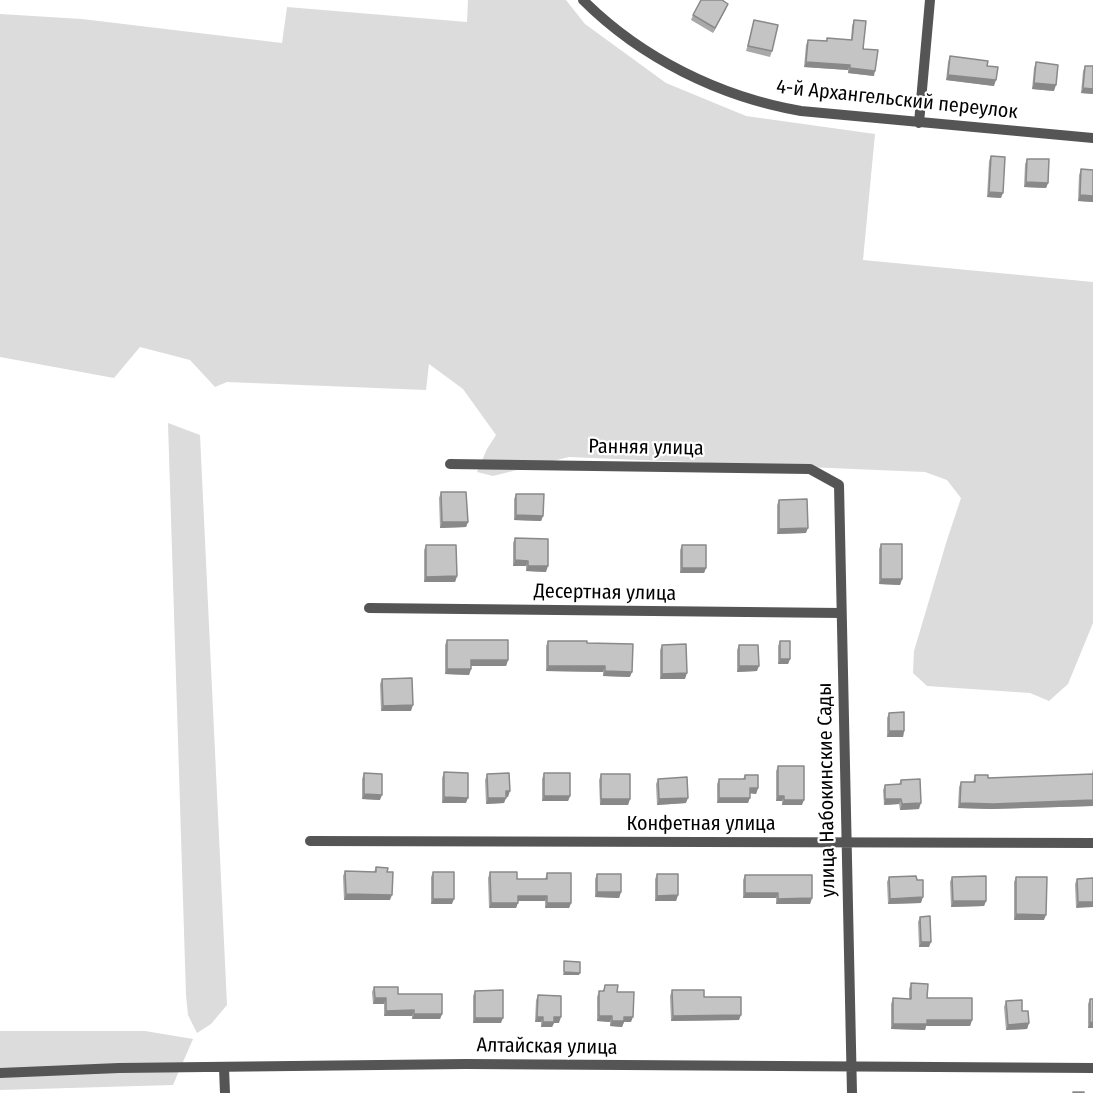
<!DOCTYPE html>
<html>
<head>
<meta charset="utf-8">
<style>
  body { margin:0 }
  canvas { display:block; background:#fff }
</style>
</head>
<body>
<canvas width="1093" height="1093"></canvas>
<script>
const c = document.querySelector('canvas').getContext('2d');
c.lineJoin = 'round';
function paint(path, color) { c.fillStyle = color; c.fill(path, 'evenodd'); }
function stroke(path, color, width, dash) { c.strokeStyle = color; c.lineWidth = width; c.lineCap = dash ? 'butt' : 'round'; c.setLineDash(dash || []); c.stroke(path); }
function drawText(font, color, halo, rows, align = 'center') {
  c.font = font + ' "Fira Sans Condensed",sans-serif'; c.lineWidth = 4.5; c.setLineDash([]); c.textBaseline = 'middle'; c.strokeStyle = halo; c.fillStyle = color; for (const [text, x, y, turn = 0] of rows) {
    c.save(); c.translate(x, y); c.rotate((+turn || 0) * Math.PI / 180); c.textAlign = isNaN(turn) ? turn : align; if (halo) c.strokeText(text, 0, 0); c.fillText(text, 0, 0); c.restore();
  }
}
paint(new Path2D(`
  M468,0h98l19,24 81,59 80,33 129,18 -12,126 230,22v341l-25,61 -19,17 -19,-8 -103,-7 -14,-13 1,-22 33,-111 14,-42 -14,-18 -22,-8 -356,-15 -76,19 -16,-4 10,-23 9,-14 -33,-46 -34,-25 -3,26 -199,-8 -12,5 -25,-27 -50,-13 -26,31 -114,-21v-343l82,5 200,24 5,-36 180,15z
  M168,423l32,12 27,570 -16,19 -14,9 -9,-18 -2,-20z
  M0,1031h145l48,8 -20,46 -173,5z`), '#dcdcdc');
stroke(new Path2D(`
  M583,0c58,58 137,97 218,111l292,27
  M919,123l11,-123
  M450,464l360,5 29,16 13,608
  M369,608l472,5
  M310,841l783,2
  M224,1068l1,25
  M0,1073l119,-5 347,-4 627,4`), '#555', 10);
paint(new Path2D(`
  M726,9l-13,24 -22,-13 2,-5z
  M754,20l18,31 -2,6 -24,-6z
  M854,20l20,56 -26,-3v-3l-44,-3 2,-22 2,-5 18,1 1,-3 24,2 1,-14z
  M950,56l37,10 7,20 -48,-6 2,-18z
  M1036,62l18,29 -22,-2 2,-21z
  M1085,66h8v28l-12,-1 2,-22z
  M991,156l10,42 -14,-1 2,-36z
  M1027,159l21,24 -2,5 -22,-1 1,-23z
  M1081,169l12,1v32l-15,-1 1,-26z
  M441,492l27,30 -2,5 -26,1 -1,-30z
  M516,494l27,22 -2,5 -27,-1v-21z
  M779,500l27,33 -29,1v-29z
  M515,538l31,34 -20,-1v-5h-13v-23z
  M881,544l21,35 -2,6 -21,-1v-35z
  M426,545l31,31 -2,6h-31v-32z
  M682,545l24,23 -2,5h-24v-23z
  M447,640l61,20 -2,6h-35v3l-2,6 -24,-1v-29z
  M548,641l39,2 43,34 -27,-1v-4l-57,-1v-25z
  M780,641l10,18 -2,5h-10v-18z
  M662,645l23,34h-25v-29z
  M739,645l18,26 -20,1v-22z
  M382,679l29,32h-30l-1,-27z
  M889,713l15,18 -1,6h-16v-19z
  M778,766l24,39h-20v-4h-6v-30z
  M1093,769v37l-102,3 -33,-1 1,-21 2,-5h12l2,-7 13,3 104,-4z
  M444,772l22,31h-24v-25z
  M364,773l16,27 -18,-1v-20z
  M544,773l26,23 -2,5h-26v-22z
  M487,774l21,23h-2l-2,6 -18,1 -1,-24z
  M601,774l29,25 -2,6h-28l-1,-25z
  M745,775l13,13 -2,6 -6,-1 -2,10h-31v-19l2,-5h24z
  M658,779l28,24 -29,2 -1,-21z
  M901,780l18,29 -19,1 -1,-6 -15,1 -1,-15 2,-5 14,-1z
  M376,867l14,33h-46l-1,-24 2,-5 29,1z
  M433,872l19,32h-21v-27z
  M490,872l27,7h28l2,-6 24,30 -2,5h-24v-7h-27l-2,7h-27l-1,-30z
  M597,874l24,18 -2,6 -24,-1v-18z
  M657,874l21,21 -2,6h-21v-22z
  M745,875l67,23 -2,6h-34v-6h-33v-18z
  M889,877l28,3 4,23 -33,1 -1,-22z
  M952,877l34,24 -2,5 -33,1 -1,-25z
  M1016,877l28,43h-30v-38z
  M1093,878l-17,30 -1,-24 2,-5z
  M920,917l9,30h-10l-1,-25z
  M911,983l16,15 45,22 -2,6h-44l-1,4 -34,-1v-25l2,-6 16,1v-10z
  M605,985l12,7 14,30h-7l-2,5 -12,-1v-4l-13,-1v-24l2,-6h4z
  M374,987l24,7 44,20 -2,5h-28v-3h-28v-12h-11l-1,-12z
  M672,990l32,7 35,23 -68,1 -1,-25z
  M475,991l26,32h-28v-27z
  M538,995l21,28h-5l-2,4h-11v-5h-6l1,-22z
  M1090,999h3v29h-5v-24z
  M1006,1001l16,10 7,12 -2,6 -21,1 -2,-23z`), '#a9a9a9');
paint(new Path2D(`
  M728,4l-2,5 -13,24 2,-5z
  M806,62l44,3 -2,5 -44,-3z
  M850,68l25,3 -1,5 -26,-3z
  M948,75l48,5 -2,6 -48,-6z
  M1034,83l22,2 -2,6 -22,-2z
  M1083,88l10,1v5l-12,-1z
  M1026,182l22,1 -2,5 -22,-1z
  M989,192l14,1 -2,5 -14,-1z
  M1080,195l13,1v6l-15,-1z
  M516,515l27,1 -2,5 -27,-1z
  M442,522h26l-2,5 -26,1z
  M808,528l-2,5 -29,1 2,-5z
  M515,560l13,1 -2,5h-13z
  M528,566h20l-2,6 -20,-1z
  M682,568h24l-2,5h-24z
  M457,576l-2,6h-31l2,-5z
  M881,579h21l-2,6 -21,-1z
  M780,659h10l-2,5h-10z
  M471,660h37l-2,6h-37z
  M548,666h57l-2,6 -57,-1z
  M739,666h20l-2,5 -20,1z
  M447,669h24l-2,6 -24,-1z
  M605,671l27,1 -2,5 -27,-1z
  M687,673l-2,6h-25l2,-5z
  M413,705l-2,6h-30l2,-5z
  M889,731h15l-1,6h-16z
  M750,788h8l-2,6 -8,-1z
  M506,791h4l-2,6h-4z
  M364,794l18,1 -2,5 -18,-1z
  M544,796h26l-2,5h-26z
  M778,796h6l-2,5h-6z
  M444,797l24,1 -2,5h-24z
  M488,798h18l-2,5 -18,1z
  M688,798l-2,5 -29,2 2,-6z
  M719,798h31l-2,5h-31z
  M601,799h29l-2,6h-28z
  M885,799h16l-2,5 -15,1z
  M784,800h20l-2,5h-20z
  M1093,800v6l-102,3 -33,-1 2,-5z
  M921,803l-2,6 -19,1 2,-6z
  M597,892h24l-2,6 -24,-1z
  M745,893h33l-2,5h-33z
  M346,894l46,1 -2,5h-46z
  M678,895l-2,6h-21l2,-5z
  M518,896h29l-2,5h-29z
  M923,897l-2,6 -33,1 2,-5z
  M812,898l-2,6h-34l2,-5z
  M433,899h21l-2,5h-21z
  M953,901h33l-2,5 -33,1z
  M1078,902h15v5l-17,1z
  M491,903h27l-2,5h-27z
  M547,903h24l-2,5h-24z
  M1016,914l30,1 -2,5h-30z
  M921,942h10l-2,5h-10z
  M564,972l16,1 -1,2h-16z
  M375,998h11l-2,6h-11z
  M414,1010l-2,6h-28l2,-5z
  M414,1014h28l-2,5h-28z
  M741,1015l-2,5 -68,1 2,-5z
  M599,1016h13l-2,6 -13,-1z
  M537,1017h6l-2,5h-6z
  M554,1017h7l-2,6h-5l-2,4h-11l2,-5z
  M624,1017h9l-2,5h-7l-2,5 -12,-1 2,-5z
  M475,1018h28l-2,5h-28z
  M927,1020h45l-2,6h-44l-1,4 -34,-1 2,-5z
  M1093,1022v6h-5l2,-5z
  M1029,1023l-2,6 -21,1 2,-5z`), '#898989');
const building = new Path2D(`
  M701,0h21l6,4 -13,24 -22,-13z
  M754,20l24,5 -6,26 -24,-5z
  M854,20l12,1 -3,28 15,1 -3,21 -25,-3v-3l-44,-3 2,-22 19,1v-3l25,2z
  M950,56l38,5 -1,5 11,1 -2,13 -48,-5z
  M1036,62l22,3 -2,20 -22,-2z
  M1085,66h8v23l-10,-1z
  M991,156l14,1 -2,36 -14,-1z
  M1027,159h22l-1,24 -22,-1z
  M1081,169l12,1v26l-13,-1z
  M441,492h25l2,30h-26z
  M516,494h28l-1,22 -27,-1z
  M807,499l1,29 -29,1v-29z
  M515,538l33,1v27h-20v-5l-13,-1z
  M881,544h21v35h-21z
  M426,545h30l1,31 -31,1z
  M682,545h24v23h-24z
  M447,640h61v20h-37v9h-24z
  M548,641h39v2l46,1 -1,28 -27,-1v-5h-57z
  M780,641h10v18h-10z
  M686,644l1,29 -25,1v-29z
  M739,645h19l1,21h-20z
  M412,678l1,27 -30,1 -1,-27z
  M904,712v19h-15v-18z
  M778,766h26v34h-20v-4h-6z
  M444,772l24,1v25l-24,-1z
  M364,773l18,1v21l-18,-1z
  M509,773l1,18h-4v7h-18l-1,-24z
  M544,773h26v23h-26z
  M601,774h29v25h-29z
  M1093,774v26l-100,4 -33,-1 1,-21h14v-7h13v3z
  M745,775h13v13h-8v10h-31v-19h26z
  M687,777l1,21 -29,1 -1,-20z
  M920,779l1,24 -19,1 -1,-5h-16v-14l16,-1v-4z
  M376,867l12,1 -1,4h6l-1,23 -46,-1 -1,-23 31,1z
  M433,872h21v27h-21z
  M490,872h27v7h30v-6h24v30h-24v-7h-29v7h-27z
  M597,874h24v18h-24z
  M657,874h21v21l-21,1z
  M745,875h67v23l-34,1v-6h-33z
  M916,876l1,4h6v17l-33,2 -1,-22z
  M986,876v25h-33l-1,-24z
  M1016,877h31l-1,38 -30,-1z
  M1093,878v24h-15l-1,-23z
  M930,916l1,26h-10l-1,-25z
  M564,961l16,1v11l-16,-1z
  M911,983l17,1 -1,14h45v22h-45v4h-34v-26l18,1z
  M605,985h13l-1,7h17l-1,25h-9v4h-12v-5h-13v-25h5z
  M374,987h24v7h44v20h-28v-4l-28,1v-13h-11z
  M503,990v28h-28v-27z
  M672,990h32v7h37v18l-68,1z
  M538,995l23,1v21h-7v5h-11v-5h-6z
  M1090,999h3v23l-3,1z
  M1022,1000v11h6l1,12 -21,2 -2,-24z
  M1073,1092h11v1h-11z`);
paint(building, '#c4c4c4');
stroke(building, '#898989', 1.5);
drawText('20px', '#000', '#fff', [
  ["4-й Архангельский переулок",897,100,6],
  ["Ранняя улица",646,448,1],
  ["Десертная улица",605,593,1],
  ["улица Набокинские Сады",827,790,-91],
  ["Конфетная улица",701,824],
  ["Алтайская улица",547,1047,1]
]);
</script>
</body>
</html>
